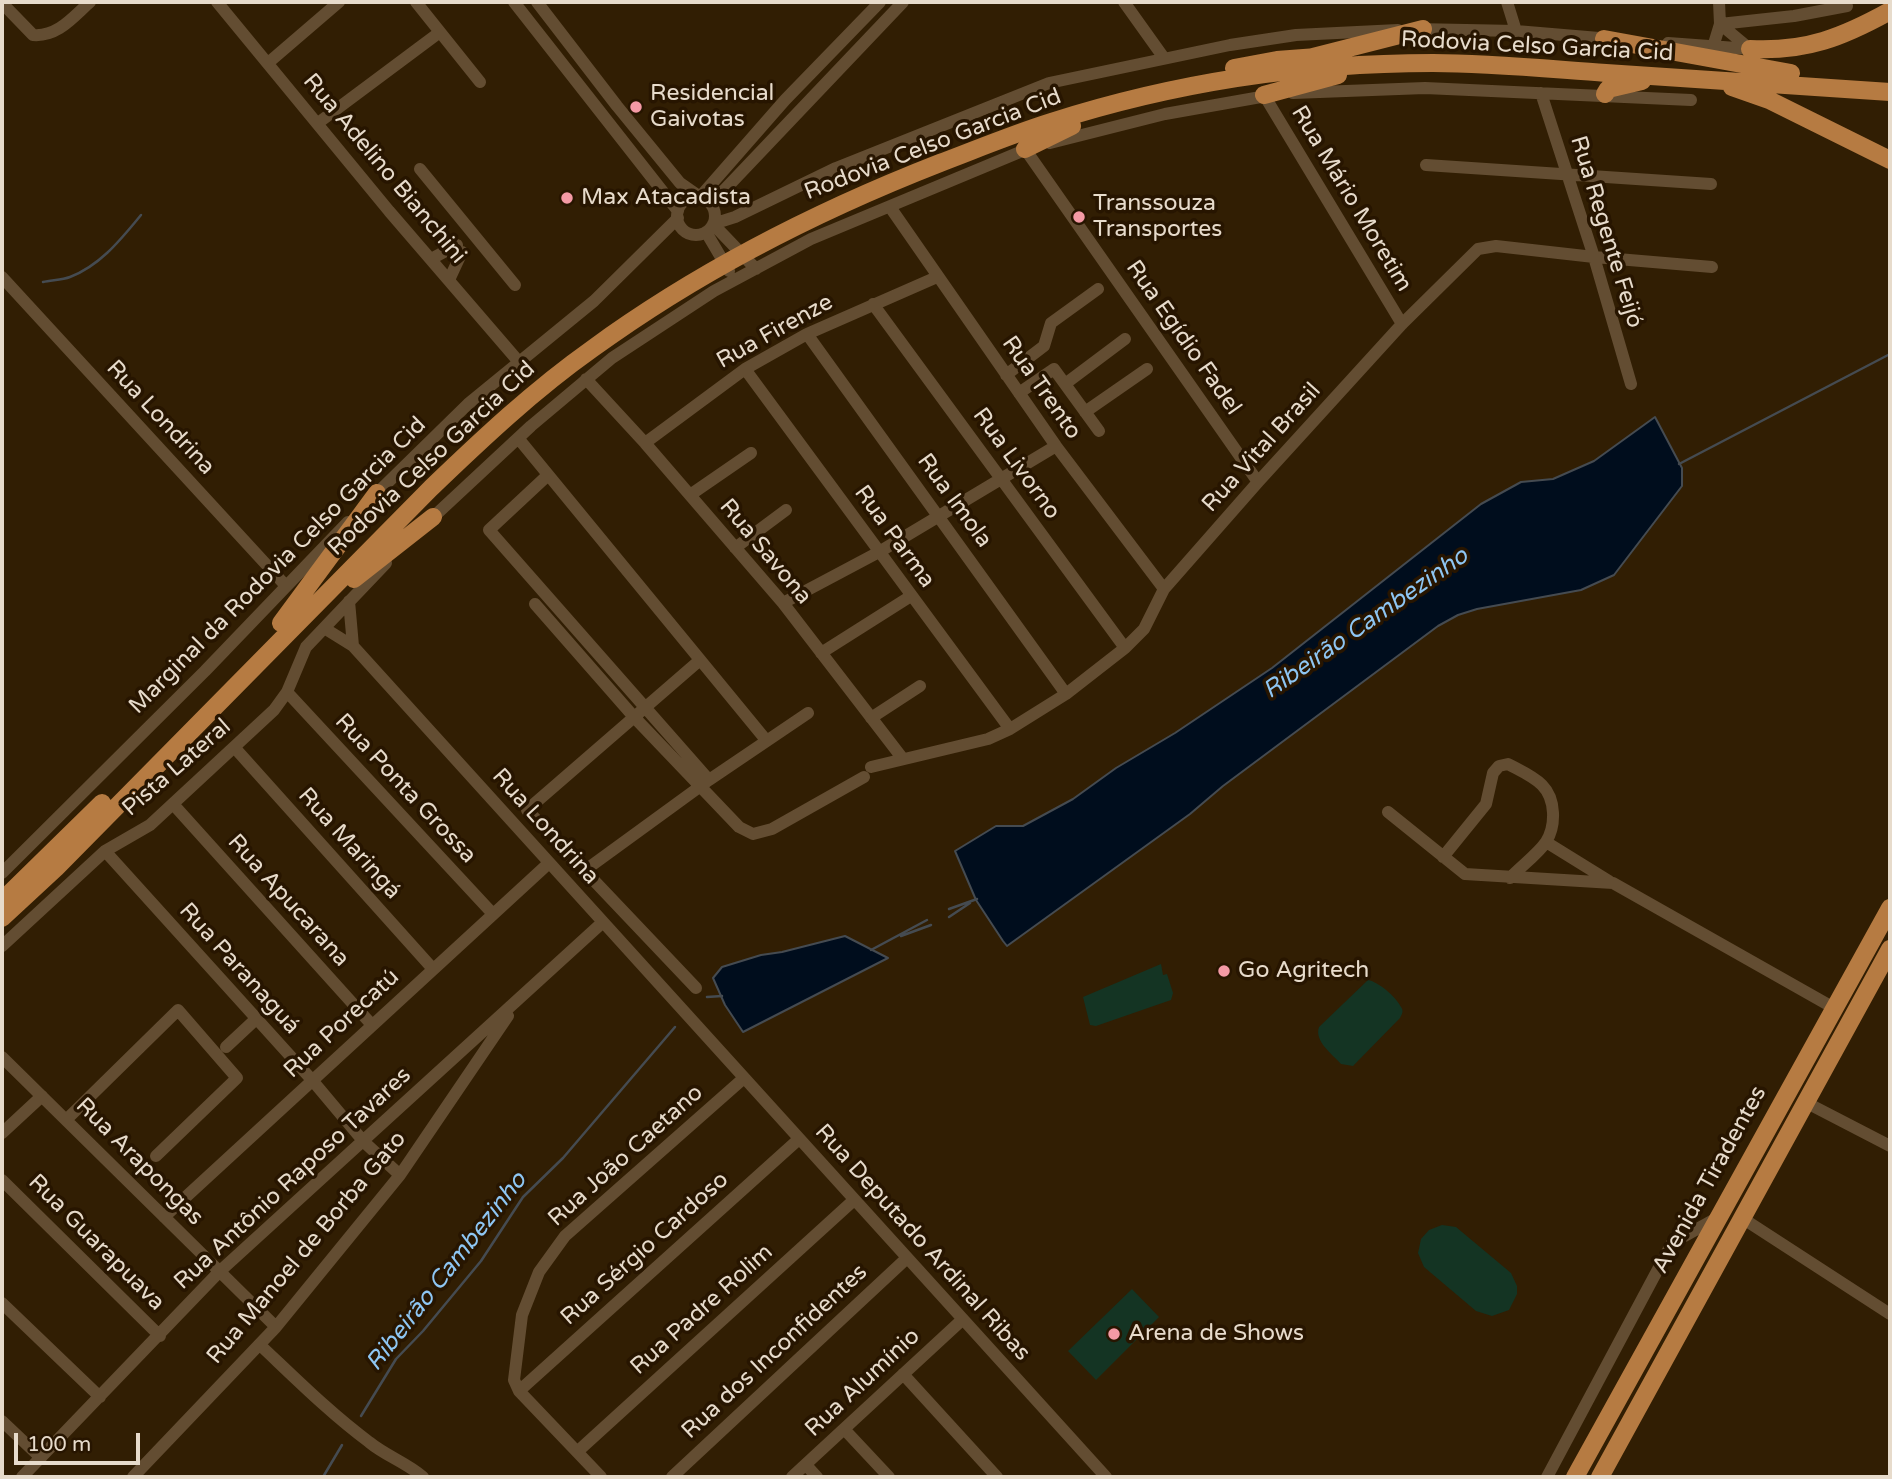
<!DOCTYPE html>
<html>
<head>
<meta charset="utf-8">
<style>
  body { margin:0 }
  #map { position:relative; width:1892px; height:1479px; overflow:hidden; background:#311e03; font-family:"Varela Round",sans-serif }
  canvas { display:block }
  .frame { position:absolute; inset:0; border:4px solid #e7dbcb; pointer-events:none }
  .scale { position:absolute; left:14px; top:1433px; width:126px; height:32px; box-sizing:border-box; border:4px solid #e7dbcb; border-top:0; padding-left:9px; font-size:21px; line-height:24px; white-space:nowrap; color:#e7dbcb; -webkit-text-stroke:5px #271500; paint-order:stroke }
</style>
</head>
<body>
<div id="map">
<canvas width="1892" height="1479"></canvas>
<div class="frame"></div>
<div class="scale">100 m</div>
</div>
<script>
const c = document.querySelector('canvas').getContext('2d');
c.lineJoin = 'round';
function paint(path, color) { c.fillStyle = color; c.fill(path, 'evenodd'); }
function stroke(path, color, width, dash) { c.strokeStyle = color; c.lineWidth = width; c.lineCap = dash ? 'butt' : 'round'; c.setLineDash(dash || []); c.stroke(path); }
function drawText(font, color, halo, rows, align = 'center') {
  c.font = font + ' "Varela Round",sans-serif'; c.lineWidth = 7; c.setLineDash([]); c.textBaseline = 'middle'; c.strokeStyle = halo; c.fillStyle = color; for (const [text, x, y, turn = 0] of rows) {
    c.save(); c.translate(x, y); c.rotate((+turn || 0) * Math.PI / 180); c.textAlign = isNaN(turn) ? turn : align; if (halo) c.strokeText(text, 0, 0); c.fillText(text, 0, 0); c.restore();
  }
}
paint(new Path2D(`
  M1161,964l2,11 4,-1 6,19 -2,7 -75,26 -6,-1 -7,-28z
  M1368,980c11,2 28,17 33,27 3,4 1,7 -1,11l-47,48 -12,-2c-9,-10 -27,-23 -22,-37z
  M1442,1225l14,2 55,46 6,13v8l-8,16 -17,6 -16,-5 -52,-44 -6,-14 3,-14 8,-9z
  M1132,1289l27,28 -63,63 -28,-29z`), '#143423');
const water = new Path2D(`
  M1655,417l27,51v18l-68,89 -33,15 -104,19 -19,6 -20,11 -215,160 -33,28 -183,132 -4,-5 -27,-41 -21,-49 41,-25h27l50,-27 43,-31 59,-35 97,-65 209,-164 40,-22 32,-3 41,-18z
  M845,936l43,22 -145,74 -18,-27 -12,-27 9,-11 39,-12 21,-3z`);
paint(water, '#000d1d');
stroke(water, '#454b51', 2);
stroke(new Path2D(`
  M43,282c8,-2 19,-2 27,-5 31,-12 51,-38 71,-62
  M1679,464l211,-110
  M949,909l28,-10
  M949,917l21,-14
  M901,936l30,-11
  M871,950l56,-30
  M707,997l15,-1
  M361,1416l35,-57 27,-28 58,-70 42,-64 40,-39 112,-131
  M323,1477l19,-32`), '#454b51', 2.5);
stroke(new Path2D(`
  M217,2l172,209 130,151
  M416,2l64,80
  M514,2l164,209
  M537,2l80,104 63,77 20,14 85,-97 95,-98
  M1124,2l40,56
  M1507,2l9,29
  M2,3l31,32c25,2 40,-18 57,-33
  M1720,24l74,-8 53,-10
  M1720,24l30,25
  M1416,29l100,2 95,8
  M1668,43l82,6
  M1713,47l7,-23 -1,-22
  M268,63l71,-61
  M1293,93l132,-5 266,12
  M1541,93l53,164 37,127
  M1264,95l138,229
  M318,123l122,-91
  M1050,143l115,-29 107,-19
  M1025,149l233,333
  M1426,165l285,19
  M420,169l95,116
  M677 216a19 19 0 1 1 38 0a19 19 0 1 1-38 0Z
  M711,204l192,-202
  M890,207l166,239 108,143
  M706,232l23,39
  M431,259l26,-14
  M756,269l-43,-45 22,-7 101,-49 213,-85 181,-38 66,-10 102,-5
  M2,277l284,309
  M449,280l13,-28
  M873,304l252,344
  M807,334l259,360
  M745,369l265,360
  M1006,375l38,-29 7,-23 47,-34
  M586,379l59,64 138,160 120,156
  M1065,384l60,-45
  M1019,393l35,-24 45,62
  M1085,412l62,-43
  M518,438l248,302
  M645,443l100,-74 62,-35 130,-57
  M548,475l-59,55 220,250
  M690,495l61,-42
  M371,499l97,-95 126,-103 84,-83
  M429,521l102,-95 81,-68 102,-67 97,-52 221,-92
  M735,548l51,-38
  M349,601l4,45
  M783,603l96,-51 177,-106
  M535,604l99,113 105,110 14,7 19,-5 92,-52
  M324,628l29,18 753,831
  M821,653l90,-57
  M287,692l206,222
  M871,718l49,-32
  M234,747l199,222
  M871,767l117,-28 22,-10 56,-35 59,-46 19,-19 20,-40 94,-107 144,-158 76,-75 18,-3 98,11 118,10
  M173,804l199,221
  M1388,812l77,62 148,9 221,125
  M1546,842l63,39
  M105,851l207,229 52,62 36,33
  M1443,857l43,-53 7,-31 6,-7 9,-2c11,6 25,12 34,21 14,14 14,41 4,57 -9,13 -25,24 -36,36
  M584,871l125,-91 99,-67
  M2,873l203,-202 143,-149
  M2,946l103,-95 45,-26 124,-115 13,-18 19,-45 80,-84
  M696,988l-169,-178 173,-150
  M226,1047l30,-28
  M2,1057l274,270
  M1807,1103l83,43
  M66,1120l112,-110 59,68 -81,78
  M2,1133l40,-37
  M2,1180l158,156
  M164,1217l385,-354
  M1742,1218l148,96
  M2,1303l98,94
  M260,1345c35,33 70,68 109,97 17,14 38,21 54,35
  M903,1374l94,103
  M519,1391l280,-252
  M2,1421l39,37
  M844,1429l45,48
  M577,1452l277,-252
  M806,1465l11,12
  M22,1477l197,-205 384,-350
  M133,1477l143,-150 124,-152 108,-159
  M601,1477l-82,-86 -5,-11 8,-65 17,-43 26,-36 179,-158
  M672,1477l235,-219
  M792,1477l171,-158
  M1547,1477l125,-234 45,-25`), '#634d32', 12);
stroke(new Path2D(`
  M1604,39l187,34
  M1750,49c56,3 93,-12 140,-38
  M1309,58l114,-29
  M1234,68l43,-8 40,-3
  M1732,87l37,13 121,60
  M1605,94l3,-5 34,-8
  M1264,95l74,-20
  M1025,149l47,-23
  M354,579l79,-62
  M281,623l96,-130
  M2,901l100,-98
  M2,918l54,-50 375,-380c51,-49 103,-98 161,-139 107,-78 225,-138 348,-186 37,-14 73,-29 111,-41 122,-39 253,-59 382,-59 57,0 116,6 173,10 95,6 190,12 284,19
  M1575,1477l315,-569
  M1600,1477l290,-528`), '#b67b42', 18);
for (const [x, y, r, color] of [
  [636,107,7,"#f49aa5"],
  [567,198,7,"#f49aa5"],
  [1079,217,7,"#f49aa5"],
  [1224,971,7,"#f49aa5"],
  [1114,1334,7,"#f49aa5"]
]) { const dot = new Path2D(); dot.arc(x, y, r, 0, 2 * Math.PI); c.fillStyle = color; c.fill(dot); stroke(dot, '#271500', 2.5); }
drawText('23px', '#e7dbcb', '#271500', [
  ["Rodovia Celso Garcia Cid",1537,47,3],
  ["Rodovia Celso Garcia Cid",933,145,-21],
  ["Rua Adelino Bianchini",384,169,50],
  ["Rua Mário Moretim",1351,199,59],
  ["Rua Regente Feijó",1606,232,73],
  ["Rua Firenze",775,332,-29],
  ["Rua Egídio Fadel",1183,338,55],
  ["Rua Trento",1041,388,55],
  ["Rua Londrina",160,418,47],
  ["Rua Vital Brasil",1262,448,-48],
  ["Rodovia Celso Garcia Cid",432,459,-43],
  ["Rua Livorno",1016,464,54],
  ["Rua Imola",954,501,54],
  ["Rua Parma",894,537,54],
  ["Rua Savona",765,552,50],
  ["Marginal da Rodovia Celso Garcia Cid",278,566,-45],
  ["Pista Lateral",177,768,-41],
  ["Rua Ponta Grossa",405,789,47],
  ["Rua Londrina",545,827,48],
  ["Rua Maringá",349,844,48],
  ["Rua Apucarana",288,901,48],
  ["Rua Paranaguá",239,969,48],
  ["Rua Porecatú",342,1024,-43],
  ["Rua João Caetano",626,1156,-42],
  ["Rua Arapongas",139,1162,45],
  ["Rua Antônio Raposo Tavares",293,1179,-43],
  ["Avenida Tiradentes",1710,1180,-61],
  ["Rua Guarapuava",96,1243,45],
  ["Rua Deputado Ardinal Ribas",922,1243,48],
  ["Rua Manoel de Borba Gato",307,1248,-50],
  ["Rua Sérgio Cardoso",645,1249,-42],
  ["Rua Padre Rolim",702,1310,-42],
  ["Rua dos Inconfidentes",775,1352,-43],
  ["Rua Alumínio",863,1383,-43]
]);
drawText('23px', '#e7dbcb', '#271500', [
  ["Residencial",650,94],
  ["Gaivotas",650,120],
  ["Max Atacadista",581,198],
  ["Transsouza",1093,204],
  ["Transportes",1093,230],
  ["Go Agritech",1238,971],
  ["Arena de Shows",1128,1334]
], 'left');
drawText('italic 24px', '#8ec6f3', '#271500', [
  ["Ribeirão Cambezinho",1366,624,-35],
  ["Ribeirão Cambezinho",447,1272,-52]
]);
</script>
</body>
</html>
